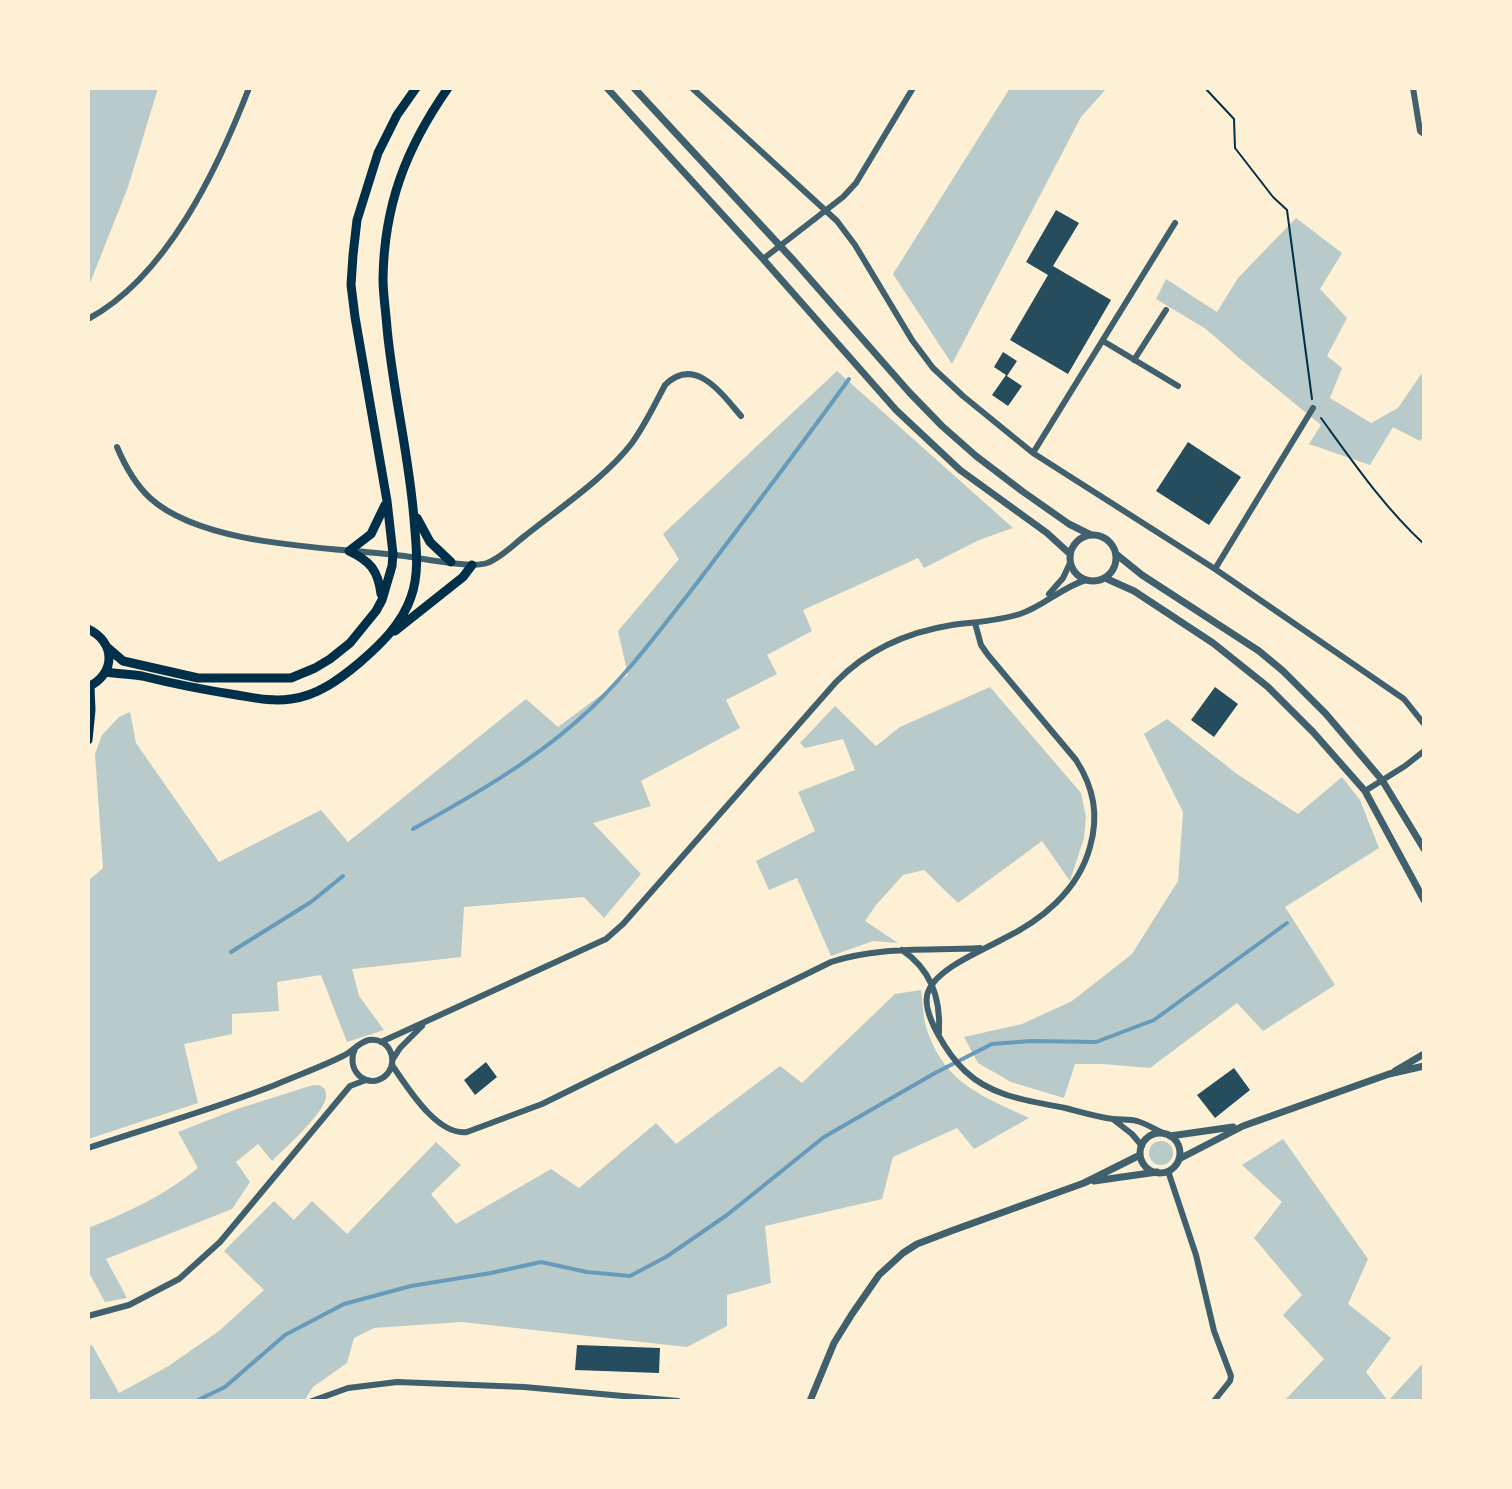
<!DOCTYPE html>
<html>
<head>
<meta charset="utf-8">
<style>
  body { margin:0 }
  #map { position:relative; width:1512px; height:1489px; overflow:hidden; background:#fdf0d5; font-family:"Crimson Pro",serif }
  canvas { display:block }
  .frame { position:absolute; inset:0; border:90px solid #fdf0d5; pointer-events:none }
</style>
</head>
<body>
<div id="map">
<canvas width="1512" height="1489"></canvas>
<div class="frame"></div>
</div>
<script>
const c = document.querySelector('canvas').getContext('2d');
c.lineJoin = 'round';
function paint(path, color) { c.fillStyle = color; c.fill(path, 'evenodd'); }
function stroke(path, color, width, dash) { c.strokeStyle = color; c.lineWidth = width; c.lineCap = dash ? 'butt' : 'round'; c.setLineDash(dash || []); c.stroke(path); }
paint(new Path2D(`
  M88,88h70l-30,99 -40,101z
  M1010,88h97l-26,29 -129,247 -59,-90z
  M1296,218l46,35 -22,36 27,29 -20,38 15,12 -12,30 41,25 27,-15 26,-38v66l-4,5 -27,-14 -23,38 -61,-21 12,-19 -82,-67 -33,-29 -50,-30 10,-20 51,33 21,-34z
  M837,371l176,157 -34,12 -55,28 -6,-10 -115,52 9,21 -45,24 10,19 -51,26 14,28 -99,53 10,25 -58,17 48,51 -37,44 -20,-21 -120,10 -3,50 -109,12 7,27 25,34 -37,12 -26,-67 -44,7 2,29 -47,3v20l-48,10 14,59 -110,36v-258l15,-13 -8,-114 7,-19 17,-18 11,-5 6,31 83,119 102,-52 27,32 178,-143 32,28 70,-52 -10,-44 61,-72 -16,-25z
  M990,687l91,106 5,24 -2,21 -14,43 -28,-40 -84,62 -34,-33 -21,5 -27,30 -11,16 33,22 -25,-2 -42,15 -34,-78 -28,12 -13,-29 59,-30 -17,-39 57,-22 -12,-31 -38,9 -5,-5 35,-37 41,40 24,-19z
  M1167,719l70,55 61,40 44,-37 18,23 19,48 -94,59 50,78 -72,46 -26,-28 -87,65 -47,-4h-28l-11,34 -53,-16 -33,-19 -14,-26 58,-13 50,-23 60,-47 46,-73 5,-69 -39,-78z
  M921,990c2,14 2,30 7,43 19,52 55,63 101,85l-55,31 -17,-21 -64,29 -11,42 -117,27 6,57 -44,12v31l-40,21 -225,-25 -88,6 -20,10 -7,25 -34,24 -9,14h-216v-55l4,-1 27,48 48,-26 52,-36 45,-41 -40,-39 50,-50 20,19 18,-19 35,33 89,-92 25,23 -30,29 25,30 95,-55 28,19 77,-65 20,21 104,-78 22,17 93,-89z
  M313,1085h6l6,4c1,5 2,7 0,12 -7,18 -39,46 -53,60l-14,-17 -22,18 14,20 -18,27 -126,50 21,39 -22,4 -17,-31v-43c39,-15 77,-33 110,-60l-20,-36 59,-23z
  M1283,1139l85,120 -20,45 43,34 -25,34 22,29 36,-39v39h-137l-1,-2 38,-40 -41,-44 19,-20 -48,-57 28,-36 -40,-37z
  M1149 1153a12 12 0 1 1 24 0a12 12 0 1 1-24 0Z`), '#b9caca');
stroke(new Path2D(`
  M413,829c57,-32 114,-64 163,-107 48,-42 85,-93 124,-143 50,-66 100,-132 149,-200
  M231,952l80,-50 32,-26
  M196,1401l29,-14 60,-52 59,-31 67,-18 80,-13 50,-11 46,10 43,4 36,-19 61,-42 97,-78 111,-64 57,-29 39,-3 65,1 58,-22 133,-97`), '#669bbc', 4);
paint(new Path2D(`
  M1056,210l23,13 -26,43 58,34 -43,74 -58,-34 38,-65 -22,-13z
  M1003,352l14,9 -10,15 15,10 -14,20 -16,-11 14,-20 -12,-8z
  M1188,442l53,35 -32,48 -53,-34z
  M1215,687l23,17 -24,33 -23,-17z
  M486,1062l11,15 -22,18 -11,-15z
  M1234,1068l16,22 -35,28 -18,-23z
  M577,1345l83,3 -1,25 -84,-3z`), '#264d5e');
stroke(new Path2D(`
  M1205,88l29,31 1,29 38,49 14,13 25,189
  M1321,418c32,44 63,89 103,126`), '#003049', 2);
stroke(new Path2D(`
  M692,88l145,133 18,24 57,95 21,28 30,28 70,57 182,116 189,130 20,25
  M1413,88l7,43 4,3
  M763,259l80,-62 13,-14 57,-95
  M88,319c79,-42 130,-151 161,-231
  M1103,341l75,45
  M1134,360l32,-50
  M117,447c8,19 18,37 33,51 53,48 176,49 246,57 20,2 75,14 91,8 14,-5 27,-19 39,-28 34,-27 80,-58 106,-92 13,-18 23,-39 33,-58 30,-30 57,9 76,31
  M1033,453l142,-230
  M1215,569l98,-161
  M1049,594l14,-16 7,-15
  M975,623l6,22 7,10 88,105c18,28 23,55 14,87 -12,44 -49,74 -89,93 -20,11 -65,29 -73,52 -8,21 22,65 37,79 27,26 65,30 100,37 16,4 32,9 48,11 8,1 16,0 24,2 10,3 18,8 27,13
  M1365,791l40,-25 19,-15
  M902,950c30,20 39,49 37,83
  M381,1042l225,-103 17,-15 213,-242c32,-33 72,-50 116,-57 23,-3 46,-4 68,-11 24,-8 42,-27 66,-34
  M393,1059l7,-11 22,-22
  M392,1065c16,23 45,71 75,67l75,-28 289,-142c49,-16 99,-11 149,-14
  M1114,1120l18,14 10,12
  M88,1148c62,-21 126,-39 187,-63 23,-10 46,-18 68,-29 9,-4 16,-14 26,-16 19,-3 30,19 19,33 -17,20 -44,-1 -33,-24
  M1168,1171l28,84 18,76 17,45 -1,5 -16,20
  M88,1316l41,-11 50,-26 41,-37 130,-156 16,-6
  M312,1401l36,-13 49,-6 127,5 154,14`), '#3f606c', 6);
stroke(new Path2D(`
  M607,88l156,171 133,151 64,60 87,63 23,21
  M634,88l161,174 114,130 33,34 34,30 46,35 47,33 22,11
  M1070 558a23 23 0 1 1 46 0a23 23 0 1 1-46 0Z
  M1116,554l26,21 117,76 24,20 43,43 56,66 42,69
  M1105,578l29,13 79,52 55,44 45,45 52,59 59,109
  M1395,1071l29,-17
  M1140 1153a20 20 0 1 1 40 0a20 20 0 1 1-40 0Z
  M1170,1136l63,-9
  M1179,1159l64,-33 146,-52 35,-8
  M1094,1181l63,-9
  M810,1401l24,-58 18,-29 27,-39 24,-22 14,-9 34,-13 133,-48 56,-28`), '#3f606c', 7);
stroke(new Path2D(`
  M417,518l13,24 21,20
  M349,551l22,-17 14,-29
  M349,551c21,10 29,19 32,43
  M88,629c28,13 28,45 0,58
  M395,631l68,-54 9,-12
  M108,648l15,13 75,17h93l24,-10 15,-9 20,-16 26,-32 6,-11 10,-34 1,-12 -6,-53 -32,-184 -4,-32 2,-30 4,-35 21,-67 19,-38 19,-27
  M106,672c12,2 24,2 36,4 32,8 63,14 95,19 18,3 36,7 54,4 26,-3 49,-20 68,-36 21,-18 43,-39 52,-66 9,-25 5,-52 3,-78 -5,-64 -21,-127 -27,-191 -1,-16 -4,-33 -4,-49 1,-74 23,-131 65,-191
  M88,740l3,-30 -1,-23`), '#003049', 9);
</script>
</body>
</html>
